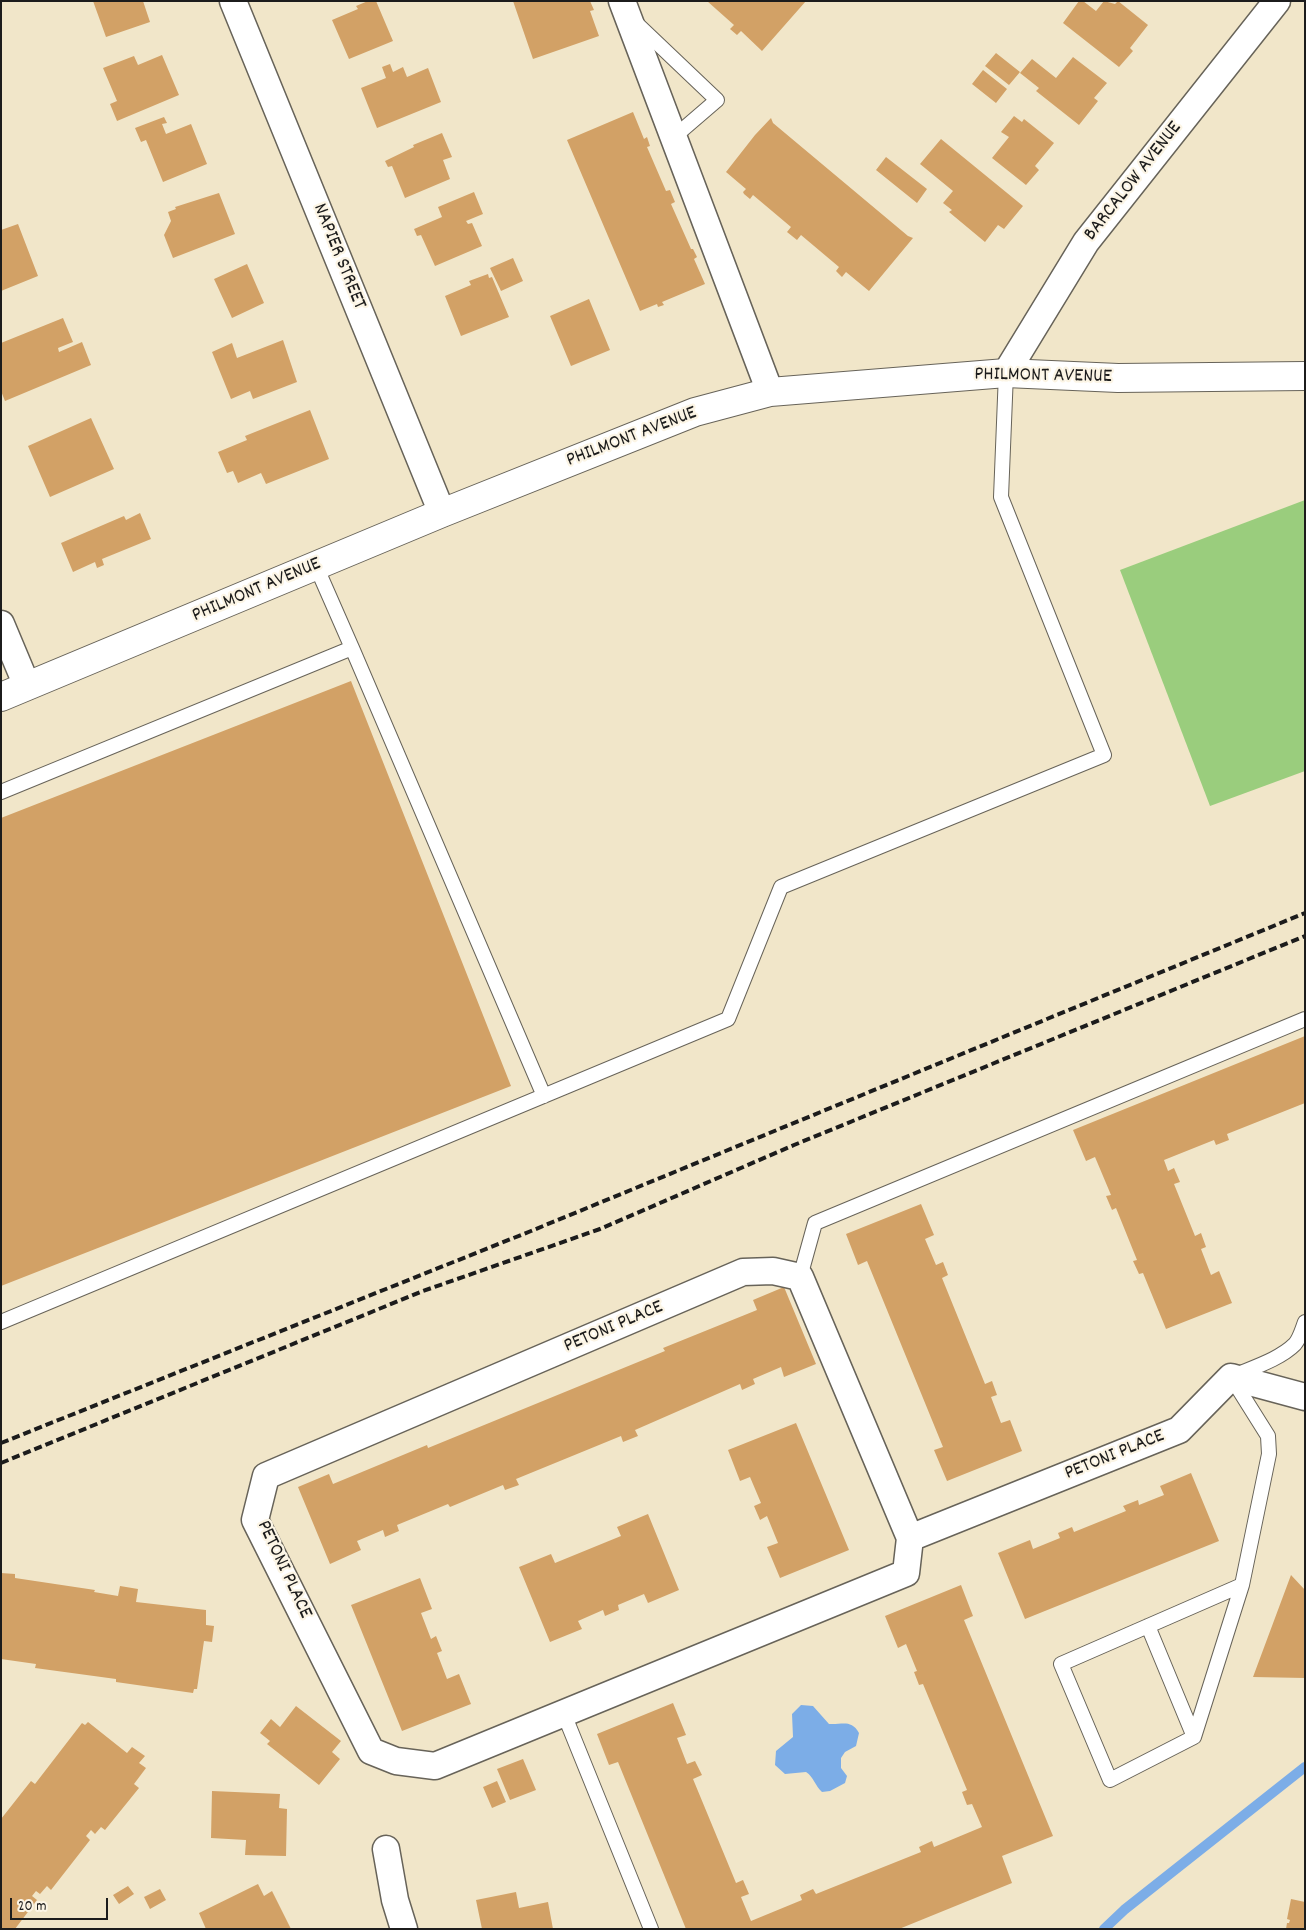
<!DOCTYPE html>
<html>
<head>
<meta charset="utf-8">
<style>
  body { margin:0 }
  #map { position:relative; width:1306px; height:1930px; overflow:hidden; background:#f1e6c9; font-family:Dekko,sans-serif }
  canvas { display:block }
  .frame { position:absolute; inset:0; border:2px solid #1c1c1c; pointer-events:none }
  .scale { position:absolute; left:10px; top:1898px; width:98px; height:22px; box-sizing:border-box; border:2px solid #1c1c1c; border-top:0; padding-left:6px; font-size:15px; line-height:18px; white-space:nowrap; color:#1c1c1c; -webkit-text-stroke:4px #fcf5e5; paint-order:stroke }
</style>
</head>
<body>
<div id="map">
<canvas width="1306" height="1930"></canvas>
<div class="frame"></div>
<div class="scale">20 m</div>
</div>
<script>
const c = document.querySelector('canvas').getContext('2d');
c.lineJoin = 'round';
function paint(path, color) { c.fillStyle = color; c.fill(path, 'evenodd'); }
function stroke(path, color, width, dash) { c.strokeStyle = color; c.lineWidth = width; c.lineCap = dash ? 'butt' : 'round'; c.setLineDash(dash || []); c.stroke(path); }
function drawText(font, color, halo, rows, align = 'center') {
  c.font = font + ' Dekko,sans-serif'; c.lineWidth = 4.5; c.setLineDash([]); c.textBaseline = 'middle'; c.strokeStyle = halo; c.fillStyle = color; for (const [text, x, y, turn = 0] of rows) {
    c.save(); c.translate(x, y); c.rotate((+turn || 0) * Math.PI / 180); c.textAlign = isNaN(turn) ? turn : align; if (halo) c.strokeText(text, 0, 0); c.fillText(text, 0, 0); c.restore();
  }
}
paint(new Path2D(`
  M1305,500v271l-95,35 -90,-236z`), '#9acd7d');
paint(new Path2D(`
  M801,1705l12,1 16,18c13,1 22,-5 30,9l-3,13 -11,6 -4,6v10l6,8 -2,7 -15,8 -8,1c-7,-6 -8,-15 -16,-20l-21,2 -10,-9 1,-14 17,-14 -1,-23z`), '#7cade7');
stroke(new Path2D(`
  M1104,1929l20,-19 181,-143`), '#7cade7', 10);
paint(new Path2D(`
  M93,1h50l7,21 -44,15z
  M368,1h8l17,40 -44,18 -17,-39 26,-11 -2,-3z
  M513,1h77l4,9 -4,1 9,25 -66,23z
  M707,1h99l-44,50 -21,-20 -4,4 -7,-6 4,-4z
  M1079,1h4l13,10 8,-10 11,3 3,-3 30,24 -18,23 3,3 -14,16 -56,-44z
  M996,53l24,19 -11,13 -24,-19z
  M162,55l17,40 -62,26 -7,-17 7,-3 -14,-33 31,-12 4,9z
  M1073,57l34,26 -13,15 4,3 -19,24 -43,-34 3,-3 -19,-15 12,-14 24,19z
  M390,64l3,8 10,-5 4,10 21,-9 13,34 -64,26 -16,-40 25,-10 -4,-11z
  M983,70l24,19 -11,14 -24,-19z
  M633,112l11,27 3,-2 3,9 -3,1 19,44 4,-1 5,12 -4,2 20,45h2l4,8 -3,2 11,25 -43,18 2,3 -6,2 -1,-3 -17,7 -73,-171z
  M1014,116l8,6 2,-3 30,24 -19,23 4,4 -13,15 -34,-27 17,-21 -8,-5z
  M164,117l3,6 -5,1 4,10 25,-10 16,40 -44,18 -17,-42 -5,2 -6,-14z
  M771,118l2,5 135,113 5,2 -44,53 -23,-19 -4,5 -6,-6 3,-4 -38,-32 -4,5 -10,-8 4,-5 -38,-32 -3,4 -6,-5 -1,-2 3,-3 -20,-17 29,-37z
  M442,133l10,24 -9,3 7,19 -45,19 -13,-32 -4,1 -3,-6 29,-14 -1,-2z
  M941,139l82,67 -19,23 -6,-4 -13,17 -36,-30 3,-2 -9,-7 10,-12 -33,-27z
  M886,157l41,32 -10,14 -41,-33z
  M474,192l9,22 -17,7 2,3 4,-1 10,23 -47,20 -14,-31 -4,1 -3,-7 28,-12 -4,-10z
  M219,193l16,41 -62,24 -9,-23 7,-14 -3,-9 8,-3 -1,-2z
  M18,224l20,52 -37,15v-61z
  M513,258l10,23 -22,10 -11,-23z
  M247,264l17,39 -32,15 -18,-39z
  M488,274l1,4 3,-1 17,40 -48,19 -16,-40 26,-11 -2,-4z
  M589,299l21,51 -39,16 -21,-50z
  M63,318l10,24 -15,6 1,4 23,-10 9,23 -86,36 -4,-10v-48z
  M283,340l14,42 -44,17 -3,-8 -19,8 -19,-47 20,-9 5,15z
  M310,410l19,49 -63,25 -5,-11 -23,10 -5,-12 -6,2 -9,-21 29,-12 -2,-4z
  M91,418l23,51 -64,28 -22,-51z
  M140,513l11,26 -49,20 2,6 -7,3 -2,-6 -22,10 -12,-29 63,-27 2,4z
  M351,681l160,405 -510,200v-468z
  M1305,1036v67l-78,31 2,6 -13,5 -2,-5 -50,20 4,11 6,-3 6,14 -6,2 21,52 6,-3 5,14 -5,2 10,26 8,-4 13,32 -66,26 -23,-56 -4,1 -6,-13 4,-1 -21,-52 -4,2 -6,-14 5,-1 -16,-38 -9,4 -13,-31z
  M921,1204l13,31 -9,4 11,26 7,-3 5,13 -6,3 43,106 7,-3 5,14 -6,2 10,26 9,-3 12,31 -75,30 -13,-31 9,-3 -76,-186 -9,4 -12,-31z
  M784,1287l32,77 -32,13 -3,-10 -28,12 2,5 -13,6 -2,-6 -105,46 3,6 -15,6 -2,-6 -105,43 3,6 -14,5 -2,-5 -53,22 -2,-3 -51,21 2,6 -14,6 -2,-7 -26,11 4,9 -31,14 -32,-77 31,-13 4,10 94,-39 1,3 237,-97 -2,-3 94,-38 -4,-10z
  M796,1423l53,127 -69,28 -13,-31 11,-4 -11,-27 -7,4 -6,-14 7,-3 -11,-26 -10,4 -12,-31z
  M1191,1473l28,68 -194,78 -27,-66 32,-13 3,9 27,-11 -2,-5 14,-6 2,5 52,-21 -3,-5 15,-6 1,5 25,-10 -4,-9z
  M648,1514l31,76 -31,13 -4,-9 -26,11 1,5 -14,6 -2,-6 -25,11 4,8 -32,13 -31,-75 32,-13 4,9 66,-27 -4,-9z
  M1,1573l14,1v4l80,12 -1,2 24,4 2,-10 18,3 -2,13 70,8v15l8,1 -2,16 -8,-1 -7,48h-3l-1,4 -77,-11v-3l-81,-11 1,-4 -35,-5z
  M1291,1575l14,15v88l-52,-1z
  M420,1578l12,31 -11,4 10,26 5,-3 6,15 -5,2 10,26 12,-5 12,30 -69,27 -51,-126z
  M961,1585l12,31 -9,4 89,216 -51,20 10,27 -113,46h-213l-68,-167 -9,3 -12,-31 76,-31 13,32 -9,3 10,26 8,-3 7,14 -9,4 43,104 7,-3 6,14 -8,3 10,24 51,-21 -2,-5 13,-6 3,5 105,-42 -2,-5 13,-6 2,6 48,-20 -10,-23 -5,1 -5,-13 5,-2 -44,-106 -4,1 -5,-13 3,-1 -11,-27 -8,4 -13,-32z
  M296,1706l45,35 -9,11 8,7 -21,26 -52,-41 3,-3 -10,-8 11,-14 9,8z
  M88,1722l39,31 5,-6 13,9 -6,7 7,5 -12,16 5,4 -34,42 -4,-3 -6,7 -4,-4 -5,6 4,4 -39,50 -4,-4 -7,8 -4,-3 -4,5 5,4 -22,29h-14v-110l30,-38 4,3 47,-61 3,2z
  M523,1759l13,31 -26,10 -13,-31z
  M497,1781l9,21 -14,6 -9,-21z
  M212,1791l68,3 -1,14 8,1 -1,47 -41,-1 1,-15 -35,-2z
  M258,1884l6,12 8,-5 19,38h-85l-7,-16z
  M128,1886l6,8 -15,10 -6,-9z
  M160,1889l6,11 -16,9 -6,-12z
  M516,1892l3,16 29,-6 5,27h-71l-6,-29z
  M1291,1899l14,3v27h-19l1,-6h2l1,-3 -3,-1z`), '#d2a166');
const lane = new Path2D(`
  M635,22l82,78 -43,37
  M352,648l192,448
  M1,792l351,-144 -36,-82
  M800,1277l15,-54 490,-204
  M1,1322l727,-303 53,-132 323,-132 -103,-258 5,-124
  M1148,1626l46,111 -84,43 -49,-116 181,-79 27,-131 -1,-18 -37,-59c20,-9 48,-17 64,-33 5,-6 7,-14 10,-22
  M564,1714l87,215
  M1194,1737l48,-152`);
const street = new Path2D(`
  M233,1l209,512
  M622,1l148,391
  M1006,373l80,-131 191,-241
  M1,624l26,62
  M773,1271l27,6 110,261 -4,35 -471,193 -39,-5 -25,-10 -116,-231 11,-44 477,-204z
  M910,1538l269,-108 52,-53 74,20
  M386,1849l9,51 9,29`);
const primary = new Path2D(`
  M1,697l441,-184 253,-101 75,-20 236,-19 112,5 187,-2`);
stroke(lane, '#676359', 16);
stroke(street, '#676359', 29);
stroke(primary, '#676359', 30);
stroke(lane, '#fff', 14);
stroke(street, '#fff', 26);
stroke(primary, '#fff', 28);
stroke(new Path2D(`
  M1,1443l530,-212 774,-318
  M1,1463l422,-172 177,-62 194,-84 511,-209`), '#1c1c1c', 4, [8, 4]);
drawText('20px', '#1c1c1c', '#fcf5e5', [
  ["BARCALOW AVENUE",1134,182,-52],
  ["NAPIER STREET",338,257,68],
  ["PHILMONT AVENUE",1043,377,1],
  ["PHILMONT AVENUE",632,438,-21],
  ["PHILMONT AVENUE",257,591,-23],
  ["PETONI PLACE",614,1328,-23],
  ["PETONI PLACE",1115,1456,-22],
  ["PETONI PLACE",283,1570,65]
]);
</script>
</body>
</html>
